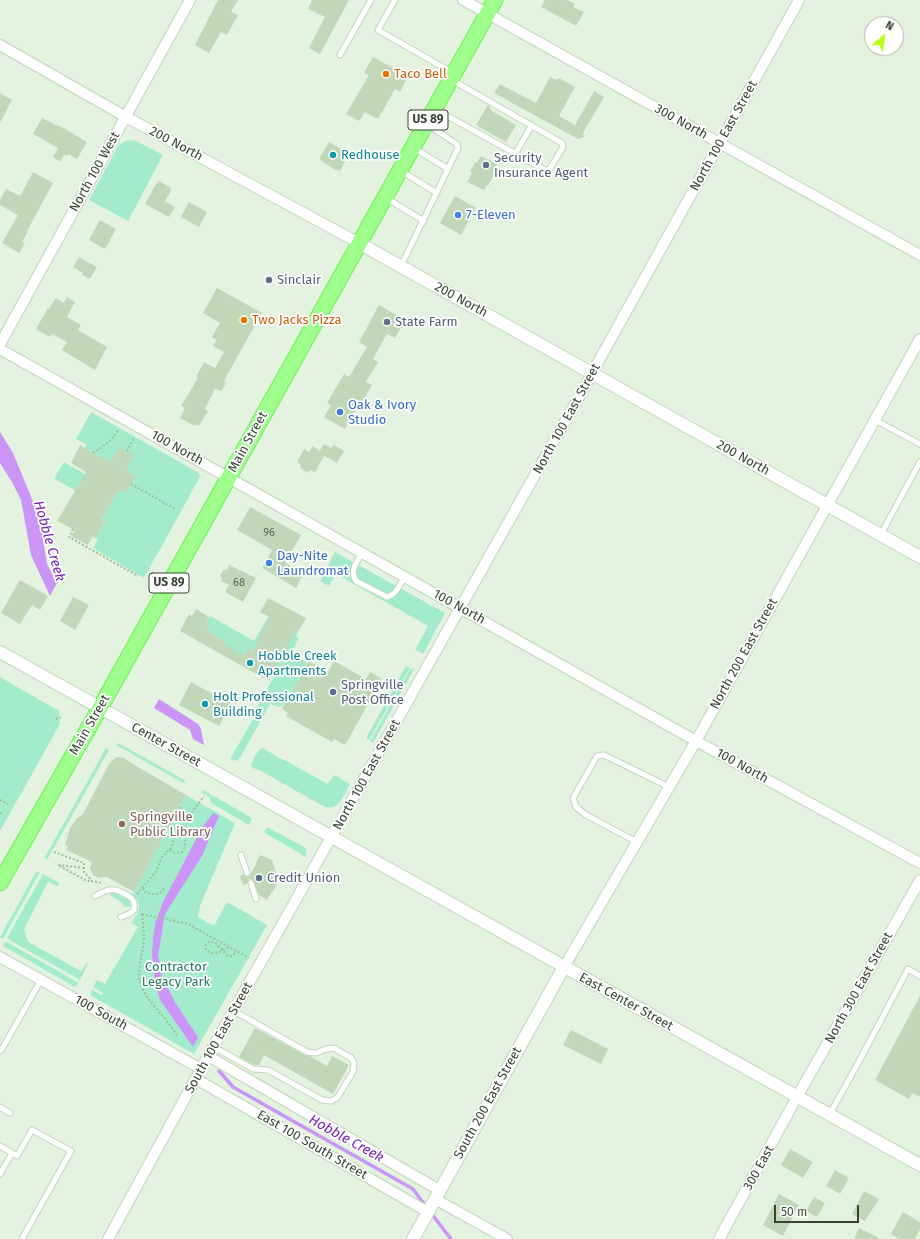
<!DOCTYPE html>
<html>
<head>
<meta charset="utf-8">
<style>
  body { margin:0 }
  #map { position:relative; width:920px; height:1239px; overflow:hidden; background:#e4f2e0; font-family:"Fira Sans",sans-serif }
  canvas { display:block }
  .north { position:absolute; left:864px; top:16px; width:40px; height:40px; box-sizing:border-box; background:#fff; border:1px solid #afb4ad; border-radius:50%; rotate:29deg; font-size:11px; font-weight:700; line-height:16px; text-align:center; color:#364431 }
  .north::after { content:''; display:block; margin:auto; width:14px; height:18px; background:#bbff0b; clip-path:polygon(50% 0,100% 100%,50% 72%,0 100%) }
  .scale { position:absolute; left:774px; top:1205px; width:85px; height:18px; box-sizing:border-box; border:2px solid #364431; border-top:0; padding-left:5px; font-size:12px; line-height:14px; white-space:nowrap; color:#364431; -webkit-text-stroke:3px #fff; paint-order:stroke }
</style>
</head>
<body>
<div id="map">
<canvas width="920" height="1239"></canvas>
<div class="north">N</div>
<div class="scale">50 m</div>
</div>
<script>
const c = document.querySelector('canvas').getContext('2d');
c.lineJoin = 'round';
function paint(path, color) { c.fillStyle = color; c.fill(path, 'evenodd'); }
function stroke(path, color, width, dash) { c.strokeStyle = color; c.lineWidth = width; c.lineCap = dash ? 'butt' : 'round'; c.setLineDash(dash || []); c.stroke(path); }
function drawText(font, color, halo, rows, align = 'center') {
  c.font = font + ' "Fira Sans",sans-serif'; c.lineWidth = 3.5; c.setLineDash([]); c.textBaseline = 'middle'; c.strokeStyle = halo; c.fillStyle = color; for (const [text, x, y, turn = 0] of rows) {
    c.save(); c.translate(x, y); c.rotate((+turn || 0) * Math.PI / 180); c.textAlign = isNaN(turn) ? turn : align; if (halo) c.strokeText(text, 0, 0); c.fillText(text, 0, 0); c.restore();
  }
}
paint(new Path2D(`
  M134,140l29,15 -35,66 -39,-21 29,-54 7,-5z
  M91,412l108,61 1,4 -56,101 -51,-30 5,-9 -2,-1 9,-17 -3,-2 17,-29 7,3 9,-17 -9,-5 -7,-24 -8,15 -26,-14 2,-3 -11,-6z
  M64,462l21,12 -10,16 -21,-11z
  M335,552l110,61 -22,41 -8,-4 13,-24 -92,-52 -7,12 -9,-5z
  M210,616l44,25 15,-25 29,16 -2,4 3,2 -8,15 17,10 -24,42 -6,2 -8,-3 -32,57 -8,-2 25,-43 -2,-2 22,-39 -14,-8 -7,-16 -6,-3 -4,7 -21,-9 2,-4 -5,-3 -15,-4 5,-8 -5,-2z
  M406,666l4,2 -41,72 -3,-2z
  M411,668l3,1 -41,74 -3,-2z
  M0,677l59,34 1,13 -60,107z
  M116,743l6,2 62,35 1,4 -65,-37 -3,-1z
  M106,748l3,2 -62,110 -2,-3z
  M262,748l66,36 6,-9 16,9c-6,11 -12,29 -27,22l-62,-35 -8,-3 -2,-2c3,-8 5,-14 11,-18z
  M203,790l49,28 -3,7 -38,-22 -2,-6 -8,-5z
  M186,795l49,28 -35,83 -2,11 16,9 13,-24 40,23 -73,129 -104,-59 2,-5 10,5 1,-2 -10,-6 4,-7 8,4 33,-57 -5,-3 -1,-2c7,-10 12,-18 0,-27z
  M267,828h2l35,19 2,3v7l-41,-24 -1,-1z
  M36,872h4l-37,67 -3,-2z
  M43,874l15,8 1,2 -1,2 -10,-4 -24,47 4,13 53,29 6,-8 1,1 -8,16 -72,-41 -1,-1z
  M111,893h4l15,8 1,5 -2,1h-4l-4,-5 -11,-7 -1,-1z
  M7,942l72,41 -4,4 -72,-41 1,-3z`), '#a4ebce');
paint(new Path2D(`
  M0,432l13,21 26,63 8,48 10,19 -7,13 -19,-41 -10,-55 -9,-18 -12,-19z
  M159,699l39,25 3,5 3,16 -11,-6 -3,-9 -36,-22z
  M213,813l6,3 -17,40 -37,58 -7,41 4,22 14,27 22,33 -5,10 -33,-47 -5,-18 -3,-27 1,-18 3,-16 7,-19 39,-74z`), '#ca95f7');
stroke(new Path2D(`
  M219,1071l14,16 180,102 14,19
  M431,1213l20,26`), '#ca95f7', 3.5);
paint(new Path2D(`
  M218,0h20l-7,12 7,3 -11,20 -6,-3 -12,21 -14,-8z
  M312,0h37l-29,54 -11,-6 16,-31 -17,-8z
  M545,0h22l8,4 -2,3 11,5 -8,14 -35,-19z
  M373,57l35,19 -8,16 -5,-3 -17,30 -13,-7 -6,9 -13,-7 23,-39 -5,-2z
  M550,77l7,3 2,-2 16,9 -16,29 16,9 19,-34 10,6 -21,36 1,4 -6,2 -84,-46 6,-9 36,19z
  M0,93l12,7 -12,23z
  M488,105l4,6 24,14 -10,17 -30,-17z
  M42,118l18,9v-1l27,16 -10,17 -9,-5 -1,2 -3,-1 -4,7 -7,-5 5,-9 -25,-14z
  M329,142l18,10 -5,8 3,1 -5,10 -4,-2 -1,1 -15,-10v-3z
  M481,156l16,8 -3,6 2,1 -8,15 -1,-1 -3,5 -17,-8 5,-9 -2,-1 5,-10 2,1z
  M33,172l20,11 -26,48h1l-6,11 3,1 -6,10 -17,-10 16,-28 -18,-10v-5l6,-11 14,7z
  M159,181l12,7 -1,3h1l-6,10 10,6 -6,10 -24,-13 11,-20h1z
  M455,196l21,12 -15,27 -21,-12z
  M189,202l18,10 -8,15 -18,-10z
  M100,220l16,9 -11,20 -16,-9z
  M79,257l18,10 -7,12 -8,-4 1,-2 -10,-6z
  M217,288l45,25 -35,62 -3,8h2l-5,8 -6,-2 -10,20 3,2 -9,15 -3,-2 -1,2 -15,-8 5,-10 -4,-2 17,-28 -2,-1 8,-15 11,6 9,-16 -11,-6 4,-6 -5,-3 8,-14 -17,-10z
  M67,297l8,5 -8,15 14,8 -3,5 29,17 -12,23 -33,-20 5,-8 -15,-8 -2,3 -14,-8 12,-21 1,1 7,-11 8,5z
  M379,305l26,15 -10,18 -8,-4 -14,25 5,3 -12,20 6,3 -10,18 -2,-1 -15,27 -21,-12 7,-12 -4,-2 17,-29 5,3 18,-30 -8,-5z
  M324,444l7,4 3,-3 10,6 -7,12 -13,-7 -9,16 -5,-2 -2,3 -8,-5 1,-3 -4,-3 7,-13 5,3 4,-6 7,5z
  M80,445l31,17 8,-15 15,8 -8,16 10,5 -10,17 -7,-3 -17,29 3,2 -9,17 -4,-1 -4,8 -17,-9 4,-6 -18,-9 29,-49 -15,-9z
  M250,507l51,28 -16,28 19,10 -8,15 -34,-20 10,-18 -35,-20z
  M229,565l27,13 -13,24 -18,-10 4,-7 -8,-4 1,-3 -2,-2 4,-7 3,1z
  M20,580l28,16 -8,14 -8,-5 -12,19 -19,-11z
  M73,597l16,8 -14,25 -15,-9z
  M268,598l38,20 -8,14 -3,-1 -26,50 -89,-50 9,-17 3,2 4,-7 13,8 -4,8 5,2 -2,4 17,11 -1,2 20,11 4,-7 5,3 17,-34 -10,-5z
  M309,661l19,11 6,-11 32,18 4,-7 12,7 -37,66 -11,-6 -2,3 -46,-26 2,-3 -6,-4z
  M191,682l40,22 -12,22 -40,-21z
  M117,757l7,1 9,6 53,31 -52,97 -27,-15 -8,1 -6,-3 -3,-7 2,-6 -26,-12 2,-4 -3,-1 5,-17 6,-9 7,-5 27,-52z
  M260,855l12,5 7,21 -12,19 -8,-5 -6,-15 -4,-1 -2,5 -4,1 -3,-9 3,-2 3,3 4,-1z
  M920,996v101l-8,-4 -3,6 -34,-19z
  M255,1028l50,27 5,1 17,10 5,-10 17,9 -16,29 -69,-39 -5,10h-5l-15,-8z
  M571,1030l37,19 -7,15 -38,-19z
  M790,1149l23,13 -10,16 -22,-13z
  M835,1170l14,8 -9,16 -14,-8z
  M864,1191l15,8 -14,22 -13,-7z
  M779,1194l20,11 -16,31 -20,-11z
  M814,1197l11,6 -8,14 -11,-6z
  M903,1212l17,10v7l-5,10h-16l-8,-5z
  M859,1228l22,11h-27z`), '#c0d8b8');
const service = new Path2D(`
  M395,0l-17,30 75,43
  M340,55l31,-55
  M435,109l110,61h4l14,-23 -1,-4 -110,-63
  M414,148l34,21
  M515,154l17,-29
  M401,171l36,22
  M386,198l38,23
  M401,266l57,-118 -1,-4 -29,-19
  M875,420l45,24
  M881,534l39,-72
  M362,553c-5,9 -13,18 -6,28l31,16c9,-2 13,-12 17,-20
  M637,842l-51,-27 -10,-8 -3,-9 24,-42 7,-1 65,32
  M241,855l6,18
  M251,883l5,16
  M95,896c5,-2 10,-6 15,-6 7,-1 23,6 24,13 1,2 0,4 0,7l-5,4 -8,3
  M214,1047l39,22 15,1 54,30 9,1 6,-3 16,-26 1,-9 -3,-5 -17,-10 -8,1 -10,4 -9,-1 -73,-41
  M0,1051l2,-2 39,-69
  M0,1107l10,6
  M830,1114l40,-73 38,-72 12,7
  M0,1146l17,10 15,-26 39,21 -49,88
  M0,1174l12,-21`);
const minor = new Path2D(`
  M463,0l457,255
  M0,45l126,72 233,126
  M0,344l190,-344
  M0,349l696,392 224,122
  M0,957l201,112
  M564,967l132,-226 224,-402
  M208,1056l231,134
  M196,1079l232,133
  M435,1199l72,40
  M108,1239l100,-183 368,-654 223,-402
  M719,1239l78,-142 123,-217`);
const tertiary = new Path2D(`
  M359,243l561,314
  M0,652l920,513
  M413,1239l151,-272`);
const primary = new Path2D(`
  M0,883l100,-175 395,-708`);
stroke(service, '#bfd6ba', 7);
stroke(minor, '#bfd6ba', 12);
stroke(tertiary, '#bfd6ba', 14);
stroke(primary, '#6dee53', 17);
stroke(new Path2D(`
  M127,451l7,-13
  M93,453c11,-7 19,-12 26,-24
  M131,484l44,25
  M73,529l-4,8 69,39
  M56,719l5,-2
  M0,800l8,4
  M180,807l4,16
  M0,813l3,1
  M170,850l5,3 7,-1c5,-8 4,-13 -1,-21
  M54,852l30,11v9l8,9 10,2
  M84,868l-26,-3 29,16h5
  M143,888l2,4 7,2h7l6,-7
  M137,894l18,-21 7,-16 9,-9 4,-13 6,-4 3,-8 20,-27
  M142,914c1,8 2,17 2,25 -1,15 -8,31 -3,46 5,16 27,34 36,51
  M142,914l46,10 61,34
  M228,947c-7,6 -17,9 -23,1l1,-4c14,-11 20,25 30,7`), '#9dc192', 2, [2, 2]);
stroke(service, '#fff', 5);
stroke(minor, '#fff', 10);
stroke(tertiary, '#fff', 12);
stroke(primary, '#9fff8d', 15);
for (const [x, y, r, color] of [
  [386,74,4,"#e8710a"],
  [333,155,4,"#0f9aa8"],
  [486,165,4,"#5c6f8a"],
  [458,215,4,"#3f7fe0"],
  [269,280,4,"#5c6f8a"],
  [244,320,4,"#e8710a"],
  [387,322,4,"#5c6f8a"],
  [340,412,4,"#3f7fe0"],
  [269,563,4,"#3f7fe0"],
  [250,663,4,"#0f9aa8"],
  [333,692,4,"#5c6f8a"],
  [205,704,4,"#0f9aa8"],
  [122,824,4,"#8d6e63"],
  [259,878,4,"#5c6f8a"]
]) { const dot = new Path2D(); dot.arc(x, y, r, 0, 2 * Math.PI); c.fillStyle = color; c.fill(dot); stroke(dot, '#fff', 1.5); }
drawText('11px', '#586953', null, [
  ["96",269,533],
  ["68",239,583]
]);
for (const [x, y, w] of [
  [428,120,40],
  [169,583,40]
]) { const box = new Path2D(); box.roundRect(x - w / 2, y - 10, w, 20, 3); c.fillStyle = '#fff'; c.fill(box); stroke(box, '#364431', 1); }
drawText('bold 12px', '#364431', null, [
  ["US 89",428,120],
  ["US 89",169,583]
]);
drawText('13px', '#c56008', '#fff', [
  ["Taco Bell",394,74],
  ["Two Jacks Pizza",252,320]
], 'left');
drawText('13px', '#364431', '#fff', [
  ["300 North",681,122,29],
  ["North 100 East Street",724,136,-61],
  ["200 North",176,144,28],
  ["North 100 West",95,172,-61],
  ["200 North",461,300,29],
  ["North 100 East Street",567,419,-61],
  ["Main Street",248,442,-61],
  ["100 North",177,448,29],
  ["200 North",743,458,29],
  ["100 North",459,607,29],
  ["North 200 East Street",744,654,-61],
  ["Main Street",90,725,-60],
  ["Center Street",166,745,29],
  ["100 North",742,766,29],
  ["North 100 East Street",367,775,-61],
  ["North 300 East Street",859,988,-61],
  ["East Center Street",626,1002,29],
  ["100 South",101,1013,29],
  ["South 100 East Street",219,1038,-61],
  ["South 200 East Street",488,1103,-61],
  ["East 100 South Street",312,1145,30],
  ["300 East",759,1168,-61]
]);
drawText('13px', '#0d838f', '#fff', [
  ["Redhouse",341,155],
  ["Hobble Creek",258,656],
  ["Apartments",258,671],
  ["Holt Professional",213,697],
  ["Building",213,712]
], 'left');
drawText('13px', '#4e5e75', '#fff', [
  ["Security",494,158],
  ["Insurance Agent",494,173],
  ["Sinclair",277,280],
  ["State Farm",395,322],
  ["Springville",341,685],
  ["Post Office",341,700],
  ["Credit Union",267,878]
], 'left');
drawText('13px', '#366cbe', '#fff', [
  ["7-Eleven",466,215],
  ["Oak & Ivory",348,405],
  ["Studio",348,420],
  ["Day-Nite",277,556],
  ["Laundromat",277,571]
], 'left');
drawText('13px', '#785e54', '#fff', [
  ["Springville",130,817],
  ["Public Library",130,832]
], 'left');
drawText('13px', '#207a63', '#fff', [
  ["Contractor",176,967],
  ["Legacy Park",176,982]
]);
drawText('italic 14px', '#7522b8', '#fff', [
  ["Hobble Creek",49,541,74],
  ["Hobble Creek",346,1139,29]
]);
</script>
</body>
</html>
